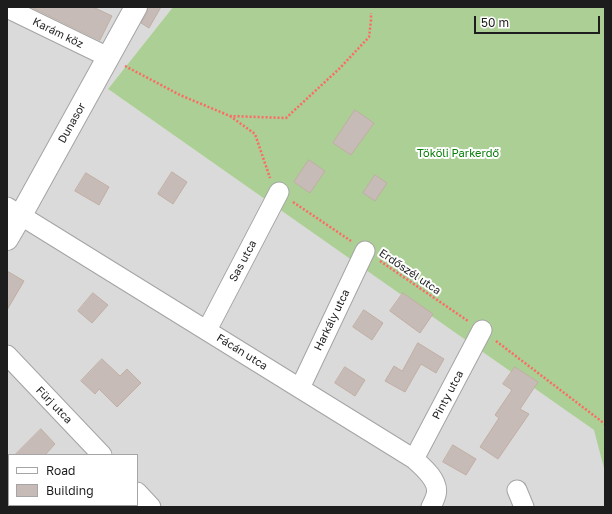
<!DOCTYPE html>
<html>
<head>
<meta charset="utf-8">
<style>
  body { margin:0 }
  #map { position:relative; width:612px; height:514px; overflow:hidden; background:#efeae2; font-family:"Golos Text",sans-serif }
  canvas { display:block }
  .frame { position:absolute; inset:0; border:8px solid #1d1d1d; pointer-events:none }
  .legend { position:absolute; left:8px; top:454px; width:130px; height:52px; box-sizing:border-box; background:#fff; border:1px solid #a5a5a5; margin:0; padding:5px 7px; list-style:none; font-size:12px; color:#1d1d1d }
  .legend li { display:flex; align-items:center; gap:8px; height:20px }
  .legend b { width:20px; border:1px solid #a5a5a5 }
  .scale { position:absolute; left:474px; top:16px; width:126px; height:18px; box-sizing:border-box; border:2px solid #1d1d1d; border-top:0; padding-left:5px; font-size:12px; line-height:14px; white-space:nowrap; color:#1d1d1d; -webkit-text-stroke:3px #fff; paint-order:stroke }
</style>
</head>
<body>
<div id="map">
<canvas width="612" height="514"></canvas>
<div class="frame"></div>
<ul class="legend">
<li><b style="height:5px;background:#fff"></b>Road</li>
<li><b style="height:11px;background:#c6bbb6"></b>Building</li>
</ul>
<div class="scale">50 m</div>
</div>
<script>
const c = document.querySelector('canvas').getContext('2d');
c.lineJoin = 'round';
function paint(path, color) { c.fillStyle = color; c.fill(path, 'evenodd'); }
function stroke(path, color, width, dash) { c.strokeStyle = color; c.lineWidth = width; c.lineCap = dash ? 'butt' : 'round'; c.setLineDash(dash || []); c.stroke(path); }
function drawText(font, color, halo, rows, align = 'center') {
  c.font = font + ' "Golos Text",sans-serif'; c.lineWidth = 4; c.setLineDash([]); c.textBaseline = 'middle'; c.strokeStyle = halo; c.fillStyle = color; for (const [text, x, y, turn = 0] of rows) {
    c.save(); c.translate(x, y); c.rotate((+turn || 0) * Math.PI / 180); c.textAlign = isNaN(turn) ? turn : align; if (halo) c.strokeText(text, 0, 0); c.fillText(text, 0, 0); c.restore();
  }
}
paint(new Path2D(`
  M7,7h166l-65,82 487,341 10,42v35h-598zM9,455h128v50h-128z`), '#dbdada');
paint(new Path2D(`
  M173,7h432v465l-11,-42 -486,-341z`), '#abcf95');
const building = new Path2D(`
  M31,7h62l19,9 -12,24z
  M148,7h13l-12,21 -8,-5 6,-10z
  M355,110l19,13 -23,32 -18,-12z
  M309,160l16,11 -15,22 -16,-11z
  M172,172l15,10 -14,22 -15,-10z
  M86,173l23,14 -10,18 -24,-14z
  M375,175l12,8 -12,18 -12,-8z
  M7,271l17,10 -17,29z
  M93,293l15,12 -16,18 -14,-12z
  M403,293l30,21 -13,19 -30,-22z
  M364,310l19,13 -11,17 -19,-13z
  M418,343l26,16 -8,14 -15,-9 -16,28 -20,-11 9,-15 8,5z
  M102,359l18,17 7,-7 14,14 -24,24 -18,-18 -4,5 -14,-13z
  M345,367l20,13 -10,16 -20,-13z
  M515,367l23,15 -18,27 9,5 -31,45 -18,-12 19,-29 -4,-3 17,-25 -9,-6z
  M41,429l14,15 -10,11h-30z
  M453,445l23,14 -10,16 -23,-13z`);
paint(building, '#c6bbb6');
stroke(building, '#c1afa4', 1);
const minor = new Path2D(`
  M7,8l101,49
  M7,207l407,252c9,8 26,22 22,36 -1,4 -3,8 -5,12
  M207,330l72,-138
  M7,355l95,100
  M300,388l65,-137
  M414,459l68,-129
  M517,490l7,17
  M137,492l14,15`);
const tertiary = new Path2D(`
  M7,239l14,-24 115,-208`);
stroke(minor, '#a4a4a4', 21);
stroke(tertiary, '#a4a4a4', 24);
stroke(new Path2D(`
  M125,66l55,29 50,21 56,2 54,-50 29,-31 2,-17v-7
  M230,116l25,18 15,44
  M293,202l58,39
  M380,261l88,60
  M496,341l109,83`), '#fe6964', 2.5, [2, 2]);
stroke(minor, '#fff', 19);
stroke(tertiary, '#fff', 22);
drawText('11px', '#1d1d1d', '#fff', [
  ["Karám köz",58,33,26],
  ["Dunasor",72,123,-61],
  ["Sas utca",243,261,-62],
  ["Erdőszél utca",410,272,34],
  ["Harkály utca",332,320,-64],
  ["Fácán utca",242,352,32],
  ["Pinty utca",448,395,-62],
  ["Fürj utca",54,405,46]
]);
drawText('11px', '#087e09', '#fff', [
  ["Tököli Parkerdő",458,154]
]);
</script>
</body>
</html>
